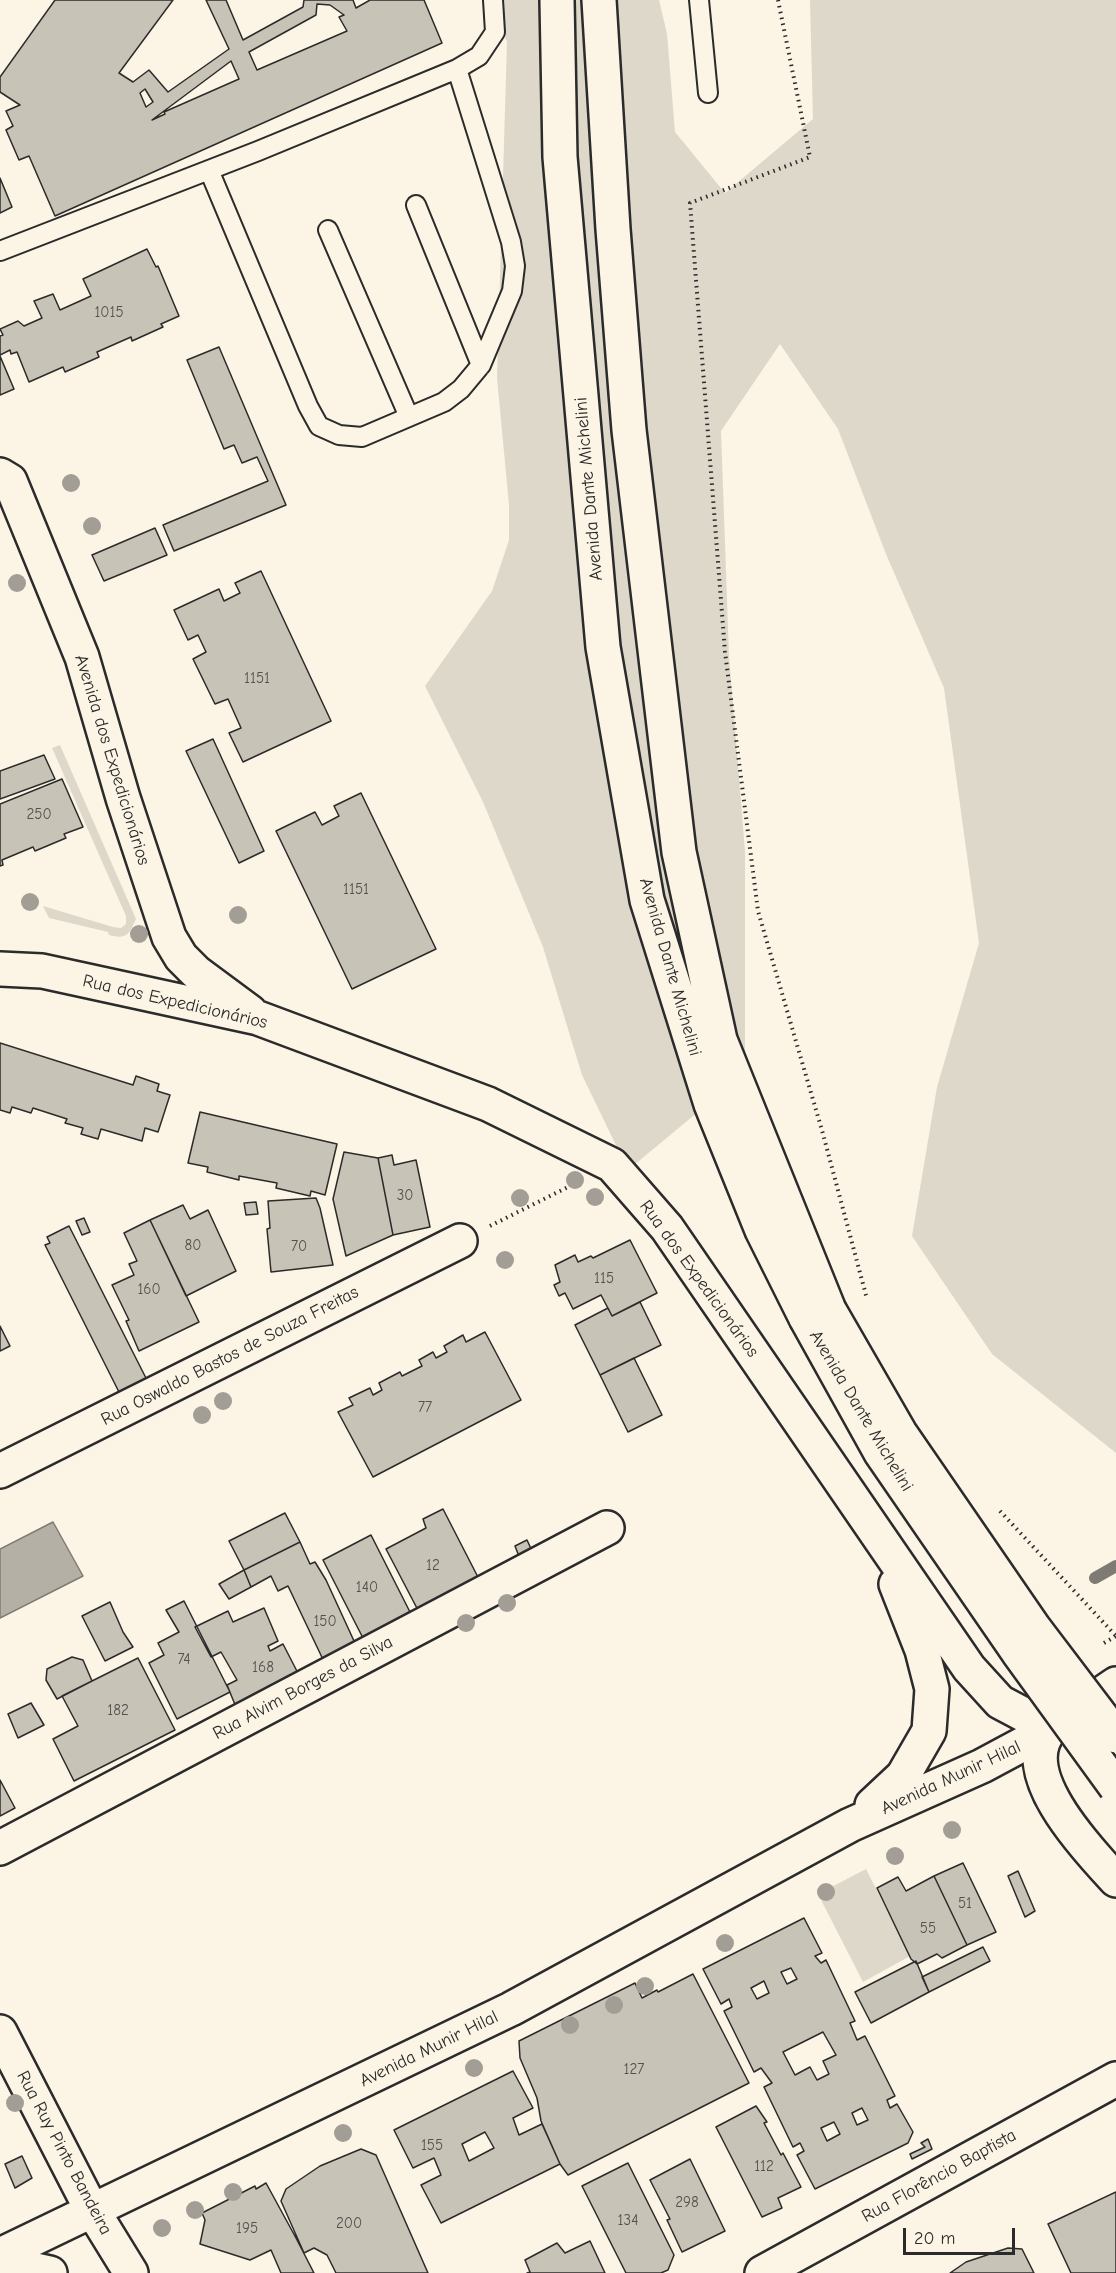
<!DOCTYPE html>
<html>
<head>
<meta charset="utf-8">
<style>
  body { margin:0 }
  #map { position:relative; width:1116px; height:2273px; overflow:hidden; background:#fcf5e5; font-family:"Comic Neue",sans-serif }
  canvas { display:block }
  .scale { position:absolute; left:903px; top:2228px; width:112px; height:27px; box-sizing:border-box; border:3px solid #2b2b2b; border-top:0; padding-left:8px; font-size:18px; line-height:21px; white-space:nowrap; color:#2b2b2b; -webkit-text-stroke:4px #fcf5e5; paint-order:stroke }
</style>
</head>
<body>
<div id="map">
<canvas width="1116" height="2273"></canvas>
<div class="scale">20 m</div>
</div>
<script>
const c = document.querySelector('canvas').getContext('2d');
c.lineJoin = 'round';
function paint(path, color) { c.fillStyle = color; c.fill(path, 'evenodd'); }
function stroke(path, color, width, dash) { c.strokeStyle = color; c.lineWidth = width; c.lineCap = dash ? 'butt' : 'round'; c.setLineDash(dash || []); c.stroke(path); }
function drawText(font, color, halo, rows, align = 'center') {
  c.font = font + ' "Comic Neue",sans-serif'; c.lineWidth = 5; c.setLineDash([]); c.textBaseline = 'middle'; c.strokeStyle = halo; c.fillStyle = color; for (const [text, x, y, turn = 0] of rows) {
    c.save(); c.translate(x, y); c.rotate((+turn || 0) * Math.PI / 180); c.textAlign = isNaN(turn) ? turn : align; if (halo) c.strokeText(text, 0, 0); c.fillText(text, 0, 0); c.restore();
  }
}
paint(new Path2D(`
  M490,0h169l8,34 8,98 50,61 88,-74 -3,-119h306v1453l-124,-99 -80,-118 25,-149 42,-144 -35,-255 -58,-134 -48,-125 -58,-85 -59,87 8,225 16,195v222l-117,97 -46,-95 -39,-128 -60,-145 -58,-116 67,-95 17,-51v-35l-12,-127 10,-336z
  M60,745l76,174c-7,15 -9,21 -27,16l-1,-3 -59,-14 -6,-12 70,21 8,1 5,-4v-8l-74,-168z
  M866,1869l44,87 -47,26 -45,-88z`), '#ded8ca');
const water = new Path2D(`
  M53,1522l30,54 -83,42v-69z`);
paint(water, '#b4b0a5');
stroke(water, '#7d7b74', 1.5);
stroke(new Path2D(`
  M1095,1578l21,-12`), '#7d7b74', 12);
const building = new Path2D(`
  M55,0h118l-54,73 14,9 16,-12 19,22 61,-43 -23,-49h20l17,40 60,-33 1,-7h49l3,8 14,-8h54l18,43 -387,173 -26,-60 -10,4 -13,-30 7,-4 -7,-15 14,-6 -20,-13v-15zM317,4l13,1 14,10 -5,2 8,14 -90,39 -8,-18 67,-37zM231,61l8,18 -75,33 1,2 -13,6zM145,89l8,13 -7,5 -6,-14z
  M0,178l12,29 -12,6z
  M147,249l9,18 2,-1 21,50 -18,8 2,3 -31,14 -1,-4 -34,15 2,5 -34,15 -2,-5 -34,15 -12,-30 -6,2 -1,-4 -10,5v-19l3,-1 -3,-6 18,-8 6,5 18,-8 -8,-17 19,-7 7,16 31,-14 -8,-17z
  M219,347l67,158 -112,46 -11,-26 105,-44 -11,-24 -15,6 -8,-18 -10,4 -37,-89z
  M0,356l14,33 -14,6z
  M155,528l12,27 -63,26 -12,-26z
  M261,571l70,150 -88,41 -14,-29 12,-5 -13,-29 -13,5 -22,-45 13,-7 -8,-17 -10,5 -14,-30 45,-21 5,12 16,-8 -5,-10z
  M213,739l51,112 -25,12 -53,-112z
  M44,755l11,24 -55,20v-28z
  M62,779l21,48 -19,7 2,4 -31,13 -2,-4 -31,13 1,5 -3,1v-62z
  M361,793l75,156 -84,40 -76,-158 39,-19 7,13 17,-9 -5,-10z
  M0,1043l133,42 3,-9 23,8 -2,7 13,4 -12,37 -13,-4 -3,13 -41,-12 -3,10 -17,-5 2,-6 -18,-5 2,-4 -34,-11 -2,5 -19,-6 -2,6 -10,-3z
  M200,1112l137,32 -12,51 -14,-4 -1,5 -34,-8 1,-5 -38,-7v4l-32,-8 1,-5 -20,-4z
  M344,1152l34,6 15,77 -47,21 -13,-57z
  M392,1155l2,10 22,-5 14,67 -37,8 -15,-77z
  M316,1198l4,10 13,57 -62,7 -4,-43 3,-1 -2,-27z
  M256,1202l2,12 -12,1 -2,-12z
  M183,1205l7,14 18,-9 28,61 -50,25 -36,-76z
  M84,1218l6,14 -8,3 -6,-14z
  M150,1220l49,102 -60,29 -13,-30 3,-1 -17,-35 22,-10 -5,-11 8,-3 -13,-28z
  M69,1226l81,160 -27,14 -78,-155 5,-2 -3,-6z
  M630,1240l27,53 -45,23 -11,-21 -28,14 -8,-16 -6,3 -5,-11 6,-3 -5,-17 20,-10 3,7 13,-6 2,2z
  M640,1302l21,43 -61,30 -25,-50 33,-17 4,8z
  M0,1326l10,20 -10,5z
  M485,1332l36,68 -148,77 -35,-65 15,-7 -4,-7 21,-10 3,7 9,-5 -3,-7 21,-11 2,4 20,-10 -3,-6 14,-8 3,6 11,-6 -3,-6 19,-11 3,7z
  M634,1358l28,57 -34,17 -28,-57z
  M443,1509l38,74 -61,31 -34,-65 40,-21 -3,-9z
  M285,1513l15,29 -56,28 -15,-29z
  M371,1535l41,81 -48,24 -41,-80z
  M527,1540l6,13 -13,6 -5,-13z
  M300,1542l10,22 5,-2 11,18 34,74 -32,16 -40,-84 -10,5 -7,-15 -20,11 -7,-17z
  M244,1570l7,17 -22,12 -10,-15z
  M184,1601l46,91 -53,27 -28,-56 15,-8 -6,-12 21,-11 -13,-22z
  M110,1602l13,30 10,15 -28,14 -23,-45z
  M264,1608l14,33 -10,5 2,5 13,-7 18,35 -63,33 -11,-27 10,-5 -16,-28 -10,5 -16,-30 33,-16 5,11z
  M72,1657l11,3 9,21 -35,18 -11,-19 1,-11z
  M138,1658l37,72 -101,51 -21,-42 25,-13 -16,-30z
  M31,1703l13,22 -26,13 -10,-24z
  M0,1780l15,28 -15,8z
  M963,1863l33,69 -29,13 -33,-69z
  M1018,1871l17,40 -10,6 -17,-41z
  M934,1876l33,69 -25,13 -5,-4 -20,10 -6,-5 -34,-71 21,-11 8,14z
  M804,1918l18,35 -7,3 6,7 5,-3 29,61 -5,2 7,17 8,-4 30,60 -8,4 3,8 7,-4 16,28 -5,11 -93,46 -18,-34 7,-4 -4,-8 -7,4 -29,-60 8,-4 -11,-15 -7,4 -30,-61 8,-4 -3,-8 -8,5 -18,-35zM791,1968l6,11 -10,5 -6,-12zM764,1981l5,12 -12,6 -6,-11zM823,2032l13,23 -13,6 6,13 -12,6 -7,-13 -15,8 -12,-23zM862,2108l6,12 -11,5 -5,-12zM834,2122l6,12 -13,7 -6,-13z
  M983,1947l7,14 -61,31 -7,-15z
  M916,1961l13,31 -58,31 -16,-31z
  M693,1974l56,109 -181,92 -8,-11 -19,-43 -4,-23 -17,-40 -1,-17 116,-58 7,15 15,-8 1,2z
  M513,2071l20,37 -20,10 6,17 23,-11 18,40 -119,59 -20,-38 20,-10 -7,-17 -21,10 -19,-38zM485,2132l9,16 -25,13 -7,-17z
  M756,2106l11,16 -3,1 17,32 2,-2 18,34 -23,11 4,10 -20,9 -46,-90z
  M928,2139l4,10 -20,10 -2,-5 15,-7 -4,-4z
  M361,2149l15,6 52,118h-92l-9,-18 -13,-7 -10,5 -23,-52 5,-12 34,-23z
  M22,2156l10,22 -17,10 -10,-24z
  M690,2159l35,72 -43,21 -15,-32 3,-1 -20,-39z
  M628,2163l46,92 -6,15 -7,3h-35l-44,-87z
  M266,2183l30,55 18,35h-33l-10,-23 -21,10 -50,-16 5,-24 -3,-7 53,-27 1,3z
  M1116,2192v81h-45l-23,-49z
  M590,2241l15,32h-78l3,-1 -5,-12 32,-17 8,10z
  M1008,2248l14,1 12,24h-84l16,-11z`);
paint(building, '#c8c3b7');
stroke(building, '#2b2b2b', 1.5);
const lane = new Path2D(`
  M699,0l9,93
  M209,170l99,236 11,20 20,9 23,2 82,-35 17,-13 20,-24 31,-74 3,-25 -4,-24 -54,-173
  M416,205l65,160
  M328,230l81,187
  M0,251l258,-100 199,-82 22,-13 16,-24 -2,-32`);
const street = new Path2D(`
  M0,475l10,6 72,176 41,141 46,139 12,20 15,15 54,40
  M0,969l42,2 216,47 230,86 124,61 55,63 302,440 31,34 51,27
  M0,1471l460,-230
  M872,1805l31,-29 26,-45 3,-42 -10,-39 -26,-66
  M0,1848l607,-320
  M0,2032l88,171 43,70
  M0,2255l511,-246 339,-184 132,-59 69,-37
  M0,2262l50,11
  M762,2273l354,-194`);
const secondary = new Path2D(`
  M557,0l3,157 43,490 44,253 64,204 51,126 44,88
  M599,0l14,229 16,201 50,422 41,188 109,270
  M1116,1684c-15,10 -30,21 -45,31 -6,4 -14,8 -19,13 -41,42 36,122 64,152`);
stroke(lane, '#2b2b2b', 22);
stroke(street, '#2b2b2b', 38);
stroke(secondary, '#2b2b2b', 38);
stroke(new Path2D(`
  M778,0l32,157 -120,46 35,449 33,259 65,223 44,165
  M490,1226l82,-41
  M1000,1511l116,125
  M1104,1643l12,-7`), '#2b2b2b', 4, [1.5, 4.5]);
stroke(lane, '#fcf5e5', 18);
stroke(street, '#fcf5e5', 33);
stroke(secondary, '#fcf5e5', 33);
const secondaryBridge = new Path2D(`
  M829,1310l71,123 134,195 82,108
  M806,1318l75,135 137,199 98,135`);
stroke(secondaryBridge, '#2b2b2b', 38, []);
stroke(secondaryBridge, '#fcf5e5', 33);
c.fillStyle = '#a29e95';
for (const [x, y] of [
  [71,483],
  [92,526],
  [17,583],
  [30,902],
  [238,915],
  [139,934],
  [575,1180],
  [595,1197],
  [520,1198],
  [505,1260],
  [223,1401],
  [202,1415],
  [507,1603],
  [466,1623],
  [952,1830],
  [895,1856],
  [826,1892],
  [725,1943],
  [645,1986],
  [614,2005],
  [570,2025],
  [474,2068],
  [15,2103],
  [343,2133],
  [233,2192],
  [195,2210],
  [162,2228]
]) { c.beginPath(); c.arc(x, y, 9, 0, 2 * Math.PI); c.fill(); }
drawText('15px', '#52514e', null, [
  ["1015",109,313],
  ["1151",257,679],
  ["250",39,815],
  ["1151",356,890],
  ["30",405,1196],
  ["80",193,1246],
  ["70",299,1247],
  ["115",604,1279],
  ["160",149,1290],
  ["77",425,1408],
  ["12",433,1566],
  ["140",367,1588],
  ["150",325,1622],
  ["74",184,1660],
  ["168",263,1668],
  ["182",118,1711],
  ["51",965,1904],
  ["55",928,1929],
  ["127",634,2070],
  ["155",432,2146],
  ["112",764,2167],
  ["298",687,2203],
  ["134",628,2221],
  ["200",349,2224],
  ["195",247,2229]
]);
drawText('18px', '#2b2b2b', '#fcf5e5', [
  ["Avenida Dante Michelini",589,489,-95],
  ["Avenida dos Expedicionários",112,760,73],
  ["Avenida Dante Michelini",670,967,74],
  ["Rua dos Expedicionários",175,1002,13],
  ["Rua dos Expedicionários",699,1279,54],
  ["Rua Oswaldo Bastos de Souza Freitas",230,1356,-27],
  ["Avenida Dante Michelini",861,1411,59],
  ["Rua Alvim Borges da Silva",303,1688,-28],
  ["Avenida Munir Hilal",951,1778,-25],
  ["Avenida Munir Hilal",429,2049,-26],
  ["Rua Ruy Pinto Bandeira",64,2153,62],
  ["Rua Florêncio Baptista",939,2176,-29]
]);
</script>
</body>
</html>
